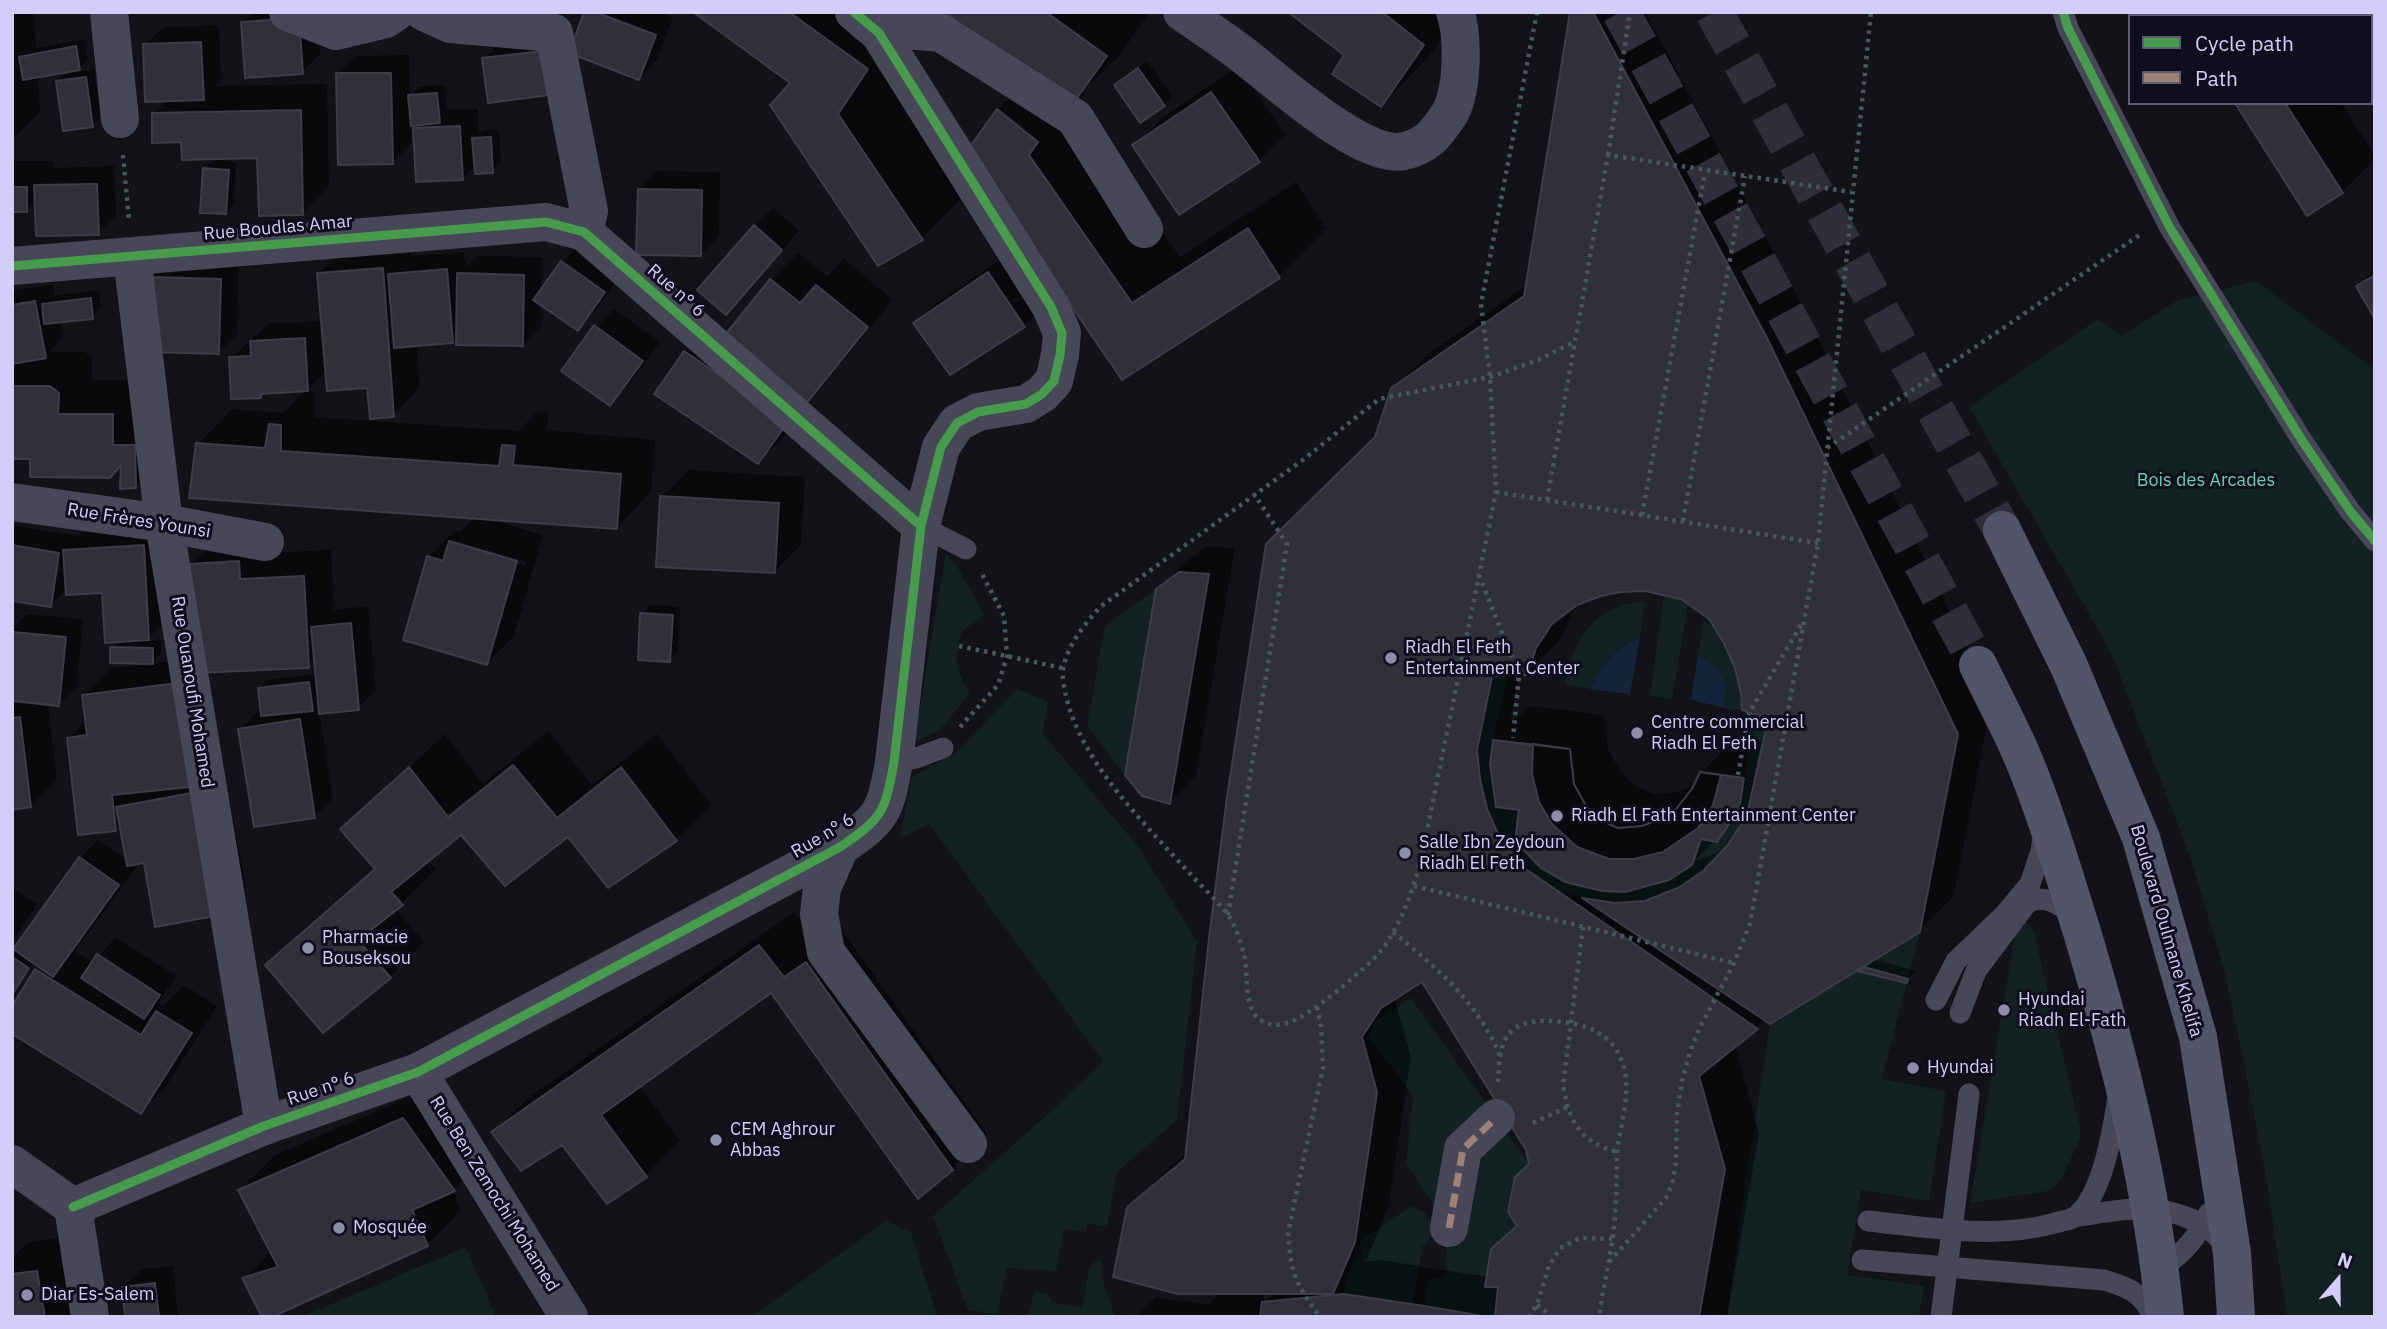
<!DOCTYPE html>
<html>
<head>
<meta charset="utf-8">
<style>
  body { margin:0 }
  #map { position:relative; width:2387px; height:1329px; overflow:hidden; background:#121218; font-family:"IBM Plex Sans",sans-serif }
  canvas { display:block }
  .frame { position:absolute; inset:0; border:14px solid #d2cef9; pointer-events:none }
  .legend { position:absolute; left:2128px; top:14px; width:245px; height:91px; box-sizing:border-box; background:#100e1c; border:2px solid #5e5b74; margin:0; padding:9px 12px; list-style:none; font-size:21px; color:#d2cef9 }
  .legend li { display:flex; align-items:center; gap:14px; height:35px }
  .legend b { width:35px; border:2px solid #5e5b74 }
  .north { position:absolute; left:2303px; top:1245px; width:70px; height:70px; -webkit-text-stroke:5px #100e1c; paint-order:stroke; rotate:20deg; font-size:19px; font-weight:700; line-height:28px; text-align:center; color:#d2cef9 }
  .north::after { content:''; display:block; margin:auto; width:24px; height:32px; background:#d2cef9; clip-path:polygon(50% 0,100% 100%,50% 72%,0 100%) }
</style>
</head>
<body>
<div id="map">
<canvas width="2387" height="1329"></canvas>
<div class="frame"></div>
<ul class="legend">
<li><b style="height:9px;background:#469c4c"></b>Cycle path</li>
<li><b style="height:9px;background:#9e8076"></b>Path</li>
</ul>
<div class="north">N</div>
</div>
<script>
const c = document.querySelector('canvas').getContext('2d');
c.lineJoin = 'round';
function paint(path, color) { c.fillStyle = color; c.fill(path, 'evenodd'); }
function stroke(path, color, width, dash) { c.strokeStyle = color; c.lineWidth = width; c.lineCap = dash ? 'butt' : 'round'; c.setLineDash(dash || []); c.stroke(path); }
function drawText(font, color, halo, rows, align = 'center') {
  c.font = font + ' "IBM Plex Sans",sans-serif'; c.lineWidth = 6; c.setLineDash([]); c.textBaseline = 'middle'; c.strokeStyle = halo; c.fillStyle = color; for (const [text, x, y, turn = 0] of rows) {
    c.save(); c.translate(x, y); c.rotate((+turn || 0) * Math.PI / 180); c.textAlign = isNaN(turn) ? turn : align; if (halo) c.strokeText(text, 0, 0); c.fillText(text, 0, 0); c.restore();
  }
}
paint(new Path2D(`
  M2256,281l119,89v947h-88l-21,-140 -22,-114 -20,-94 -34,-113 -80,-206 -141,-243 129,-88 24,17 54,-35z
  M946,553l11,13 27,49 -22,16c-7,33 -9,33 8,62l-30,37 -26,12z
  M1156,589l-31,186 -38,-49 18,-100z
  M1664,595l17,4 7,5 -16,95 -22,-4z
  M1645,601l-5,36c-28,12 -36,26 -50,52l-25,-5c9,-46 29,-78 80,-83z
  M1703,620c29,16 37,60 39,90l-17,-2c3,-26 -6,-40 -27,-52z
  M1508,675l-15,65 -3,24 6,42 23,4 -4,31 26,27 24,14 37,9 23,1 44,-12 23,-15 9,-26 16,3 22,-32 16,-95 13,4c-5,25 -12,79 -23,99 -21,38 -57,72 -100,83 -17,4 -35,1 -52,-1 -27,-4 -52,-16 -72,-34 -23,-21 -35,-55 -41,-85 -7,-35 5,-70 12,-105z
  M1017,689l31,13 -5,32 97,115 57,93 -20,178 -60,52 -10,55 -19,-4 -2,9 -22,-3 -8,42 -49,-3 -10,46 -29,-4 -35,-94 123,-109 47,-46 -174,-237 -29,14 12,-61 44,-24z
  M2023,922l8,4 3,7 47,199 -3,11 -18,39 -12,9 -78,12 46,-276z
  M1920,932l-38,147 64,12 -17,110 -68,-11 -14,85 77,11 -5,31h-192l16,-119 27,-174z
  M1411,998l118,166 -14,13 -7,35 9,14 -26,23 -5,38h12l-3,30 -71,-11 4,-27 16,-1 5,-50 -43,-64 7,-68 -44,-59 6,-16z
  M1411,1206l13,6 9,12 -1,12 -10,11 -10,58 -68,-11 6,-26 12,-15 -2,-13z
  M886,1221l25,11 26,85h-186z
  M466,1247l30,70h-195z
  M1102,1261l-1,14 14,42h-87l6,-25 13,2 6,9 29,4 7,-37 5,-8z`), '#122222');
paint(new Path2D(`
  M1640,637l-10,57 -40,-5c14,-26 22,-40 50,-52z
  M1698,656c25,15 30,22 27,52l-34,-8z`), '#13243b');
paint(new Path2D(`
  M12,12h22l2,36 48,-9 4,21 -12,12 18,-3 7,48 -9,8 -35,-43 12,-11 -31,5 2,36 -28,27z
  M253,12h64l3,42 -18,18 -59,-49z
  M586,12h74l13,5 -16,43 -18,18z
  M696,12h206l-18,54 85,125 -47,47 -44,26 -86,-182z
  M946,12h204l-31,44 -37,36 2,2 -9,13 105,150 116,-75 30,47 -48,48 -156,101 -124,-268 35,-35z
  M1290,12h169l-31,46 -47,47 -35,-50z
  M1572,12h73l156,291 191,396 -38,197 -36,35 -45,28 42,12 -9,10 -45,-11 4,-5 -99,54 -31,26 24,89 -32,183h-591l20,-20 52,8 13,-13 -93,-84 36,-35 23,-20 190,-716 16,-48 35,-35 99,-69zM1646,589l36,9 28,20 16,24 10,25 6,25 28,26 -5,24 -29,-4 -35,35 -5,13 -18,6 -25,2 -20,-10 -13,-13 -12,-22 -4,-34 -75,-9 -17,17 -1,-8 8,-41 8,-1 35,-35 13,-33 25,-11zM1751,806l-3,10 -16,26 -15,11 -24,9zM1423,980l105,169 2,15 -12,61 -29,52 -109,-17 -17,2 5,-5 21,-52 22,-149 -16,-55 5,-7zM1256,1292h18l-10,11v-6z
  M2179,12h188l-4,4h-182z
  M219,25l2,55 -6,6 112,-2 2,102 -27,27 -43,-57 -76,-16 -30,-26 15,-14 -23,-55 18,-18z
  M561,34l5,41 -83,-16 19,-18z
  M409,55l1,41 9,-9 26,-2 2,25 31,-1 1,25 4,-4 16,-1 2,33 -9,9 -16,-6 -14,14 -47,-50 5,-5 -10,1 1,19 -18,18 -55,-88 18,-18z
  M1147,61l25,35 -8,9 -48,-19z
  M1238,66l47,68 -27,27 -123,-15 26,-27z
  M2237,103h104l34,52v4l-33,33z
  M216,158v2l20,2 -2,42 -9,9 -20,-44z
  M12,161h41v7l61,-2 2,49 -18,18 -62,-33 -10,10 -14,-21h17v-3h-17z
  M657,171l63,1 -1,64 -18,18 -62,-64z
  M773,208l26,23 -56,63 12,-68z
  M409,242l1,14 54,-4 2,15 11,-11 65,1 -1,34 21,-29 18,-18 42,29 -27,38 -18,18 -36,-26v23l-18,18 -66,-7 -4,5 -36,3 3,43 -27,27 -25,-29 -41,-16 -21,21h9v26l204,14 19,-20 11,1 -3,18 109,10 -4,52 -34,35 -125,-7 51,15 -29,101 -27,27 -59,-106 27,-26 5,1 16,-15 -278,-73 34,-35 50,4 24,-23 -42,2 -4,4 -29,-38 39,-35 53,-2 -4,-48 27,-27zM459,542l67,20 -1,4 -69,-21z
  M798,253l29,23 17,-17 49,41 -63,77 -16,17 -29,41 -27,27 -101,-69 28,-41 27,-27 15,10 44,-55z
  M1007,255l35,53 -18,18 -109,-3 18,-18z
  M170,260l69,2 -2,72 -18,18 -68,-74z
  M2375,269v46l-17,-29z
  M53,284l2,12 44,-6 2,18 -8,9 -33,4 3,17 -14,14h36l7,6v22h55l23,72 -35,35 -13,-23 -110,-7v-166z
  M614,309l46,33 -32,44 -18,17 -14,-76z
  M689,470l116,7 -4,68 -27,27 -112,-75z
  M12,525l66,11 5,-4 78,-4 5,92 -19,20h14v13l-10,11 45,-6 -5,-93 27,-27 48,15 65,-3 3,60 34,-4 8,84 -18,18 -39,4 14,86 -18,18 -75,-87 18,-18h4l-2,-22 8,-9 49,-6 -1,-15 -8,7 -103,5 41,216 -27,26 -74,-52 -14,3 5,3 -61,84 18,12 23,-26 60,39 -18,27 5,3 21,-21 33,21 -50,79 -27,27 -103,-141 4,-5 -7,-4 -22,36v-49l68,-91 18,-18 30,21 -7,-37 -5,5 -48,-90 19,-19 -3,-25 27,-27 35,-4 -1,-2 -33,-14 7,-8 -15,-49 -37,-2 -17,16 -38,-6z
  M1208,546l27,2 -39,227 -26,27 -13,-212 28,-28z
  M650,605l30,2 -2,45 -9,8 -27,-46z
  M27,614l56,5 -6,67 -18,18 -11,-1 9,76 -27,27 -18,2v-179z
  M548,731l44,54 65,-51 54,71 -35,34 -67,47 -41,-52 -106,-2 -35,28 9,9 -40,40 28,33 -34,35 -67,53 -55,-65 34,-35 74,-63 -33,-38 102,-95 38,50z
  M12,888l25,16 -25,38z
  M794,912l25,31 22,-14 146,205 -35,35 -34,28 -146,-206 -133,94 41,56 -34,34 -83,-33 -70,-10 35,-34z
  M438,1085l50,70 -35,35 8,20 -34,35 -183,34 27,-28 -31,-61 35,-35z
  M71,1237l14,80h-73v-59l16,-16z
  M173,1266l5,51h-51l-4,-29 19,-19z`), '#0007');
const building = new Path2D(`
  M584,12h11l61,23 -17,45 -70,-27z
  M693,12h96l79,57 -30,45 85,126 -45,26 -108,-161 20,-22z
  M943,12h103l61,44 -35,49z
  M1288,12h94l42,33 -43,62 -49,-33 12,-19z
  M1570,12h23l174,326 191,396 -38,198 -150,92 -188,-126 33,5 30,-2 35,-14 24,-17 24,-25 19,-30 21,-96 -26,-9 -1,-17 -6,-25 -11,-25 -15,-24 -28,-20 -36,-8 -24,1 -20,4 -24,9 -25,19 -16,24 -8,27 -36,1 -15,74 3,29 7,30 12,27 21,29 238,164 -59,47 26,93 -26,148h-204l3,-30h-13l6,-38 26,-23 -9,-14 7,-35 14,-13 -3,-14 -104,-168 -41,26 -19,29 15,55 -22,150 -22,52h-155l-65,-17 14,-70 58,-48 24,-221 18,-141 39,-253 109,-107 16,-49 133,-92z
  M2132,12h209l2,4h-164l-2,-2 -3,2h-39z
  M299,18l4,56 -58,4 -4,-56z
  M201,42l3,58 -59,2 -2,-58z
  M76,46l4,24 -57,10 -4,-23z
  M543,51l6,44 -61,8 -6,-45z
  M1138,68l27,38 -25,17 -26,-38z
  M336,73h55l2,91 -55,1z
  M86,77l7,50 -30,4 -7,-50z
  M1211,92l49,70 -81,53 -47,-70z
  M437,93l3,30 -29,3 -3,-31z
  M2235,103h50l58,90 -36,23z
  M997,109l41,33 -9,13 103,148 116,-75 32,50 -158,102 -156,-228z
  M301,110l2,105 -44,1 -2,-58 -75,2 -1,-18 -29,1v-30z
  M460,126l3,54 -47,2 -3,-54z
  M491,137l2,36 -18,1 -3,-36z
  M203,168l26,2 -3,44 -26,-1z
  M97,184l2,51 -63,1 -2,-51z
  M12,187h15v25h-15z
  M638,189l64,1 -1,66 -65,-1z
  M754,225l28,25 -56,65 -29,-25z
  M561,261l44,31 -27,39 -45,-31z
  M383,268l11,149 -24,2 -3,-31 -40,3 -10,-118z
  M447,269l6,74 -59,5 -6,-74z
  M988,272l37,55 -75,48 -37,-52z
  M457,273l67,2 -1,71 -67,-1z
  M2375,275v44l-19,-33z
  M150,277l71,2 -2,75 -71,-2z
  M770,279l30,24 16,-18 52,42 -64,79 -83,-66z
  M91,298l2,21 -49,5 -2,-20z
  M35,301l11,57 -34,6v-59z
  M594,325l49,36 -33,45 -49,-35z
  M305,338l3,53 -47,3v4l-30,1 -2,-42 22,-1 -1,-15z
  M684,351l104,71 -30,42 -104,-70z
  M12,386h38l9,7 -1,21h55v31h22l1,43 -16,1 1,-24 -11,13 -80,-1v-18h-18z
  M269,424l12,1v26l218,15 3,-21 13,1 -2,19 108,9 -4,55 -428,-31 7,-55 69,5z
  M660,496l119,7 -4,70 -119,-6z
  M449,541l68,20 -30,104 -84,-25 24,-84 16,5z
  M12,545l47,8 -8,54 -39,-6z
  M144,545l5,95 -44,3 -3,-50 -36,2 -3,-45z
  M239,561l1,18 64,-3 5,92 -114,5 -6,-109z
  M1179,572l30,2 -39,230 -28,-8 -17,-21 31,-186z
  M640,613l33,2 -3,47 -32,-2z
  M351,623l8,87 -40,4 -8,-87z
  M12,632l54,5 -7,69 -47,-5z
  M110,647l43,1v16l-43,-1z
  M309,682l4,29 -52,5 -3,-28z
  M178,683l12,104 -78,8 4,36 -38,4 -11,-97 20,-3 -5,-40z
  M20,717l11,90 -19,3v-92z
  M300,719l15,99 -61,9 -16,-98z
  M1493,740l77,9 4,35 12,22 12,13 20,9 24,-2 18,-7 16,-10 16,-20 8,-17 44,6 -5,32 -22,32 -16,-3 -9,26 -23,15 -44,12 -23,-1 -37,-9 -24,-14 -26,-27 4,-31 -23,-3 -6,-43z
  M1533,744l37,5 4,35 12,22 12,13 20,9 24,-2 18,-7 16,-10 16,-20 8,-17 21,3 -8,30 -15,23 -35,24 -29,7h-25l-32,-12 -25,-23 -13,-22 -7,-28z
  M513,765l44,53 64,-51 56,74 -69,47 -40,-51 -63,49 -44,-51 -70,57 12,13 -45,35 33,38 -68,55 -58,-68 110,-96 -35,-40 69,-62 39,50z
  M197,792l23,123 -65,12 -11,-64 -17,3 -11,-59z
  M79,857l40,28 -66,92 -40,-28z
  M759,945l25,32 22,-15 147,208 -35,29 -147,-206 -170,122 46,62 -40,27 -45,-59 -41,26 -30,-39z
  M97,954l63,41 -16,24 -63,-41z
  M12,957l17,11 -17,27z
  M1864,967l44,12 -1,4 -50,-12z
  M35,969l106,66 15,-24 36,22 -51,81 -129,-80v-28z
  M403,1118l52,73 -43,19 16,36 -156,71h-10l-20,-39 36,-11 -40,-77z
  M37,1271l8,46h-33v-43z
  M155,1283l4,34h-34l-3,-30z
  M1344,1294l80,12 65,11h-229l2,-15z`);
paint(building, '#302f3a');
stroke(building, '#3e3c4b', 2);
stroke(new Path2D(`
  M1621,12l357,653
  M1714,12l288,518`), '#2f2e3a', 38, [38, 19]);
stroke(new Path2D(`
  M1537,12l-56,292 9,73 6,115 -75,368c-9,31 -18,60 -37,87 -12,17 -74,69 -94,75 -8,3 -18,4 -26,0 -22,-9 -15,-49 -20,-68 -3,-12 -9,-28 -16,-39 -10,-14 -24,-26 -36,-39 -45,-50 -111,-113 -126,-180 -2,-9 -5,-22 -2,-31 5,-22 21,-41 36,-58l204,-148 75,-60 111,-22 48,-17 38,-19
  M123,155l6,65
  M1608,155l22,-143
  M1827,448l314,-214
  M1496,492l322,51
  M1547,500l61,-345 243,37
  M1642,515l63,-343
  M1683,521l62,-345
  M1479,575l40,100 -6,63
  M959,646l104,22
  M960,727l38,-42 9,-29 -3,-40 -23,-44
  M1738,775l11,-62 53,-90
  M1414,886l320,77
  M1228,915l59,-371 -33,-50
  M1583,927l-20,159c7,36 17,56 54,66
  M1393,932c42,34 88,73 107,125
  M1317,1007l4,19 2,41 -35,166c3,42 8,51 32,84
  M1498,1082c1,-15 1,-34 10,-47 15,-22 68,-15 89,-3 12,6 22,19 26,32 9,28 -3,61 -6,89 -1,21 0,43 -2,64 -3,34 -11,66 -16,100
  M1533,1123l34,-16
  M1609,1262l57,-64 6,-14 4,-21 1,-50 5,-32 8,-29 10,-25 34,-64 16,-39 68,-381 53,-531
  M1537,1305l15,12
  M1529,1317l8,-12 12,-39 11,-18 20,-10 32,1`), '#4a565f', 4.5, [3.5, 5]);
stroke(new Path2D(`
  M2063,12l5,16 102,200 133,214 47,69 25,30
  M921,526l45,23
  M894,762l22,-4 27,-10
  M1936,1000l20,-39 49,-47 25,-30 11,-33 3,-19
  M1960,1013l16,-42 51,-68c18,-10 33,2 47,13
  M2074,1217c41,-7 78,-15 117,2 15,7 29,16 36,32
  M1868,1221c60,6 127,19 187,2 6,-2 15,-3 20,-6 28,-21 38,-88 43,-120
  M1862,1260l242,20c24,7 39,13 49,37
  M2153,1271c26,-11 44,-33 56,-58
  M1941,1317l28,-223`), '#474758', 21);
stroke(new Path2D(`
  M109,12l11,107
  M288,12l48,19 50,-12 10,-7
  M424,12l26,12 104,9 35,178 -5,21
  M1182,12c20,14 42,28 61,43 33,25 121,106 161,96 23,-5 32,-17 44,-35 15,-21 16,-81 7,-104
  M872,27l69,6 134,85 69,111
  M132,256l32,267 100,603
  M12,266l534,-44 38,10 337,294
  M12,502l152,21 101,19
  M840,847l-18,41 -3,26 7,38 142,192
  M418,1072l151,245
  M12,1164l61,43
  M73,1207l191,-81 154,-54 422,-225c43,-29 45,-35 54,-85l27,-236 20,-79 16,-24 21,-11 48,-8 16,-10 12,-13 6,-26 2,-22 -11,-26 -172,-274 -25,-21
  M73,1207l17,110
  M1449,1228l14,-79 33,-31`), '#474758', 38);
stroke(new Path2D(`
  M2002,530l67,136 72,172 57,199 34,216 4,64
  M1978,665c14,29 29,57 42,86 25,58 43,121 62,181 38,127 70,253 83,385`), '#53536a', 38);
stroke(new Path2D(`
  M1449,1228l14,-79 33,-31`), '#9e8076', 7, [14, 7]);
stroke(new Path2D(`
  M2063,12l5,16 102,200 133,214 47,69 25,30
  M12,266l534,-44 38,10 337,294
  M73,1207l191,-81 154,-54 422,-225c43,-29 45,-35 54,-85l27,-236 20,-79 16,-24 21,-11 48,-8 16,-10 12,-13 6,-26 2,-22 -11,-26 -172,-274 -25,-21`), '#469c4c', 9);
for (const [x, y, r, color] of [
  [1391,658,7,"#8f8caa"],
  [1637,733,7,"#8f8caa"],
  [1557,816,7,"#8f8caa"],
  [1405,853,7,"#8f8caa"],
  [308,948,7,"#8f8caa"],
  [2004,1010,7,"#8f8caa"],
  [1913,1068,7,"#8f8caa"],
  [716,1140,7,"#8f8caa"],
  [339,1228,7,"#8f8caa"],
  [27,1295,7,"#8f8caa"]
]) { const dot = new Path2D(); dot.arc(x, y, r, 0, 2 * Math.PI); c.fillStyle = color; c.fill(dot); stroke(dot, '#100e1c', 2.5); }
drawText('18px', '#d2cef9', '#100e1c', [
  ["Rue Boudlas Amar",278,228,-5],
  ["Rue n° 6",676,291,41],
  ["Rue Frères Younsi",139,521,9],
  ["Rue Ouanoufi Mohamed",192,692,81],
  ["Rue n° 6",823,836,-31],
  ["Boulevard Oulmane Khelifa",2166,931,74],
  ["Rue n° 6",321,1089,-19],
  ["Rue Ben Zemochi Mohamed",494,1194,58]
]);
drawText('18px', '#65cfb1', '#100e1c', [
  ["Bois des Arcades",2206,481]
]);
drawText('18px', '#d2cef9', '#100e1c', [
  ["Riadh El Feth",1405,648],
  ["Entertainment Center",1405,669],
  ["Centre commercial",1651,723],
  ["Riadh El Feth",1651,744],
  ["Riadh El Fath Entertainment Center",1571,816],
  ["Salle Ibn Zeydoun",1419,843],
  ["Riadh El Feth",1419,864],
  ["Pharmacie",322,938],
  ["Bouseksou",322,959],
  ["Hyundai",2018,1000],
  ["Riadh El-Fath",2018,1021],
  ["Hyundai",1927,1068],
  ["CEM Aghrour",730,1130],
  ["Abbas",730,1151],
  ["Mosquée",353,1228],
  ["Diar Es-Salem",41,1295]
], 'left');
</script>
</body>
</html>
